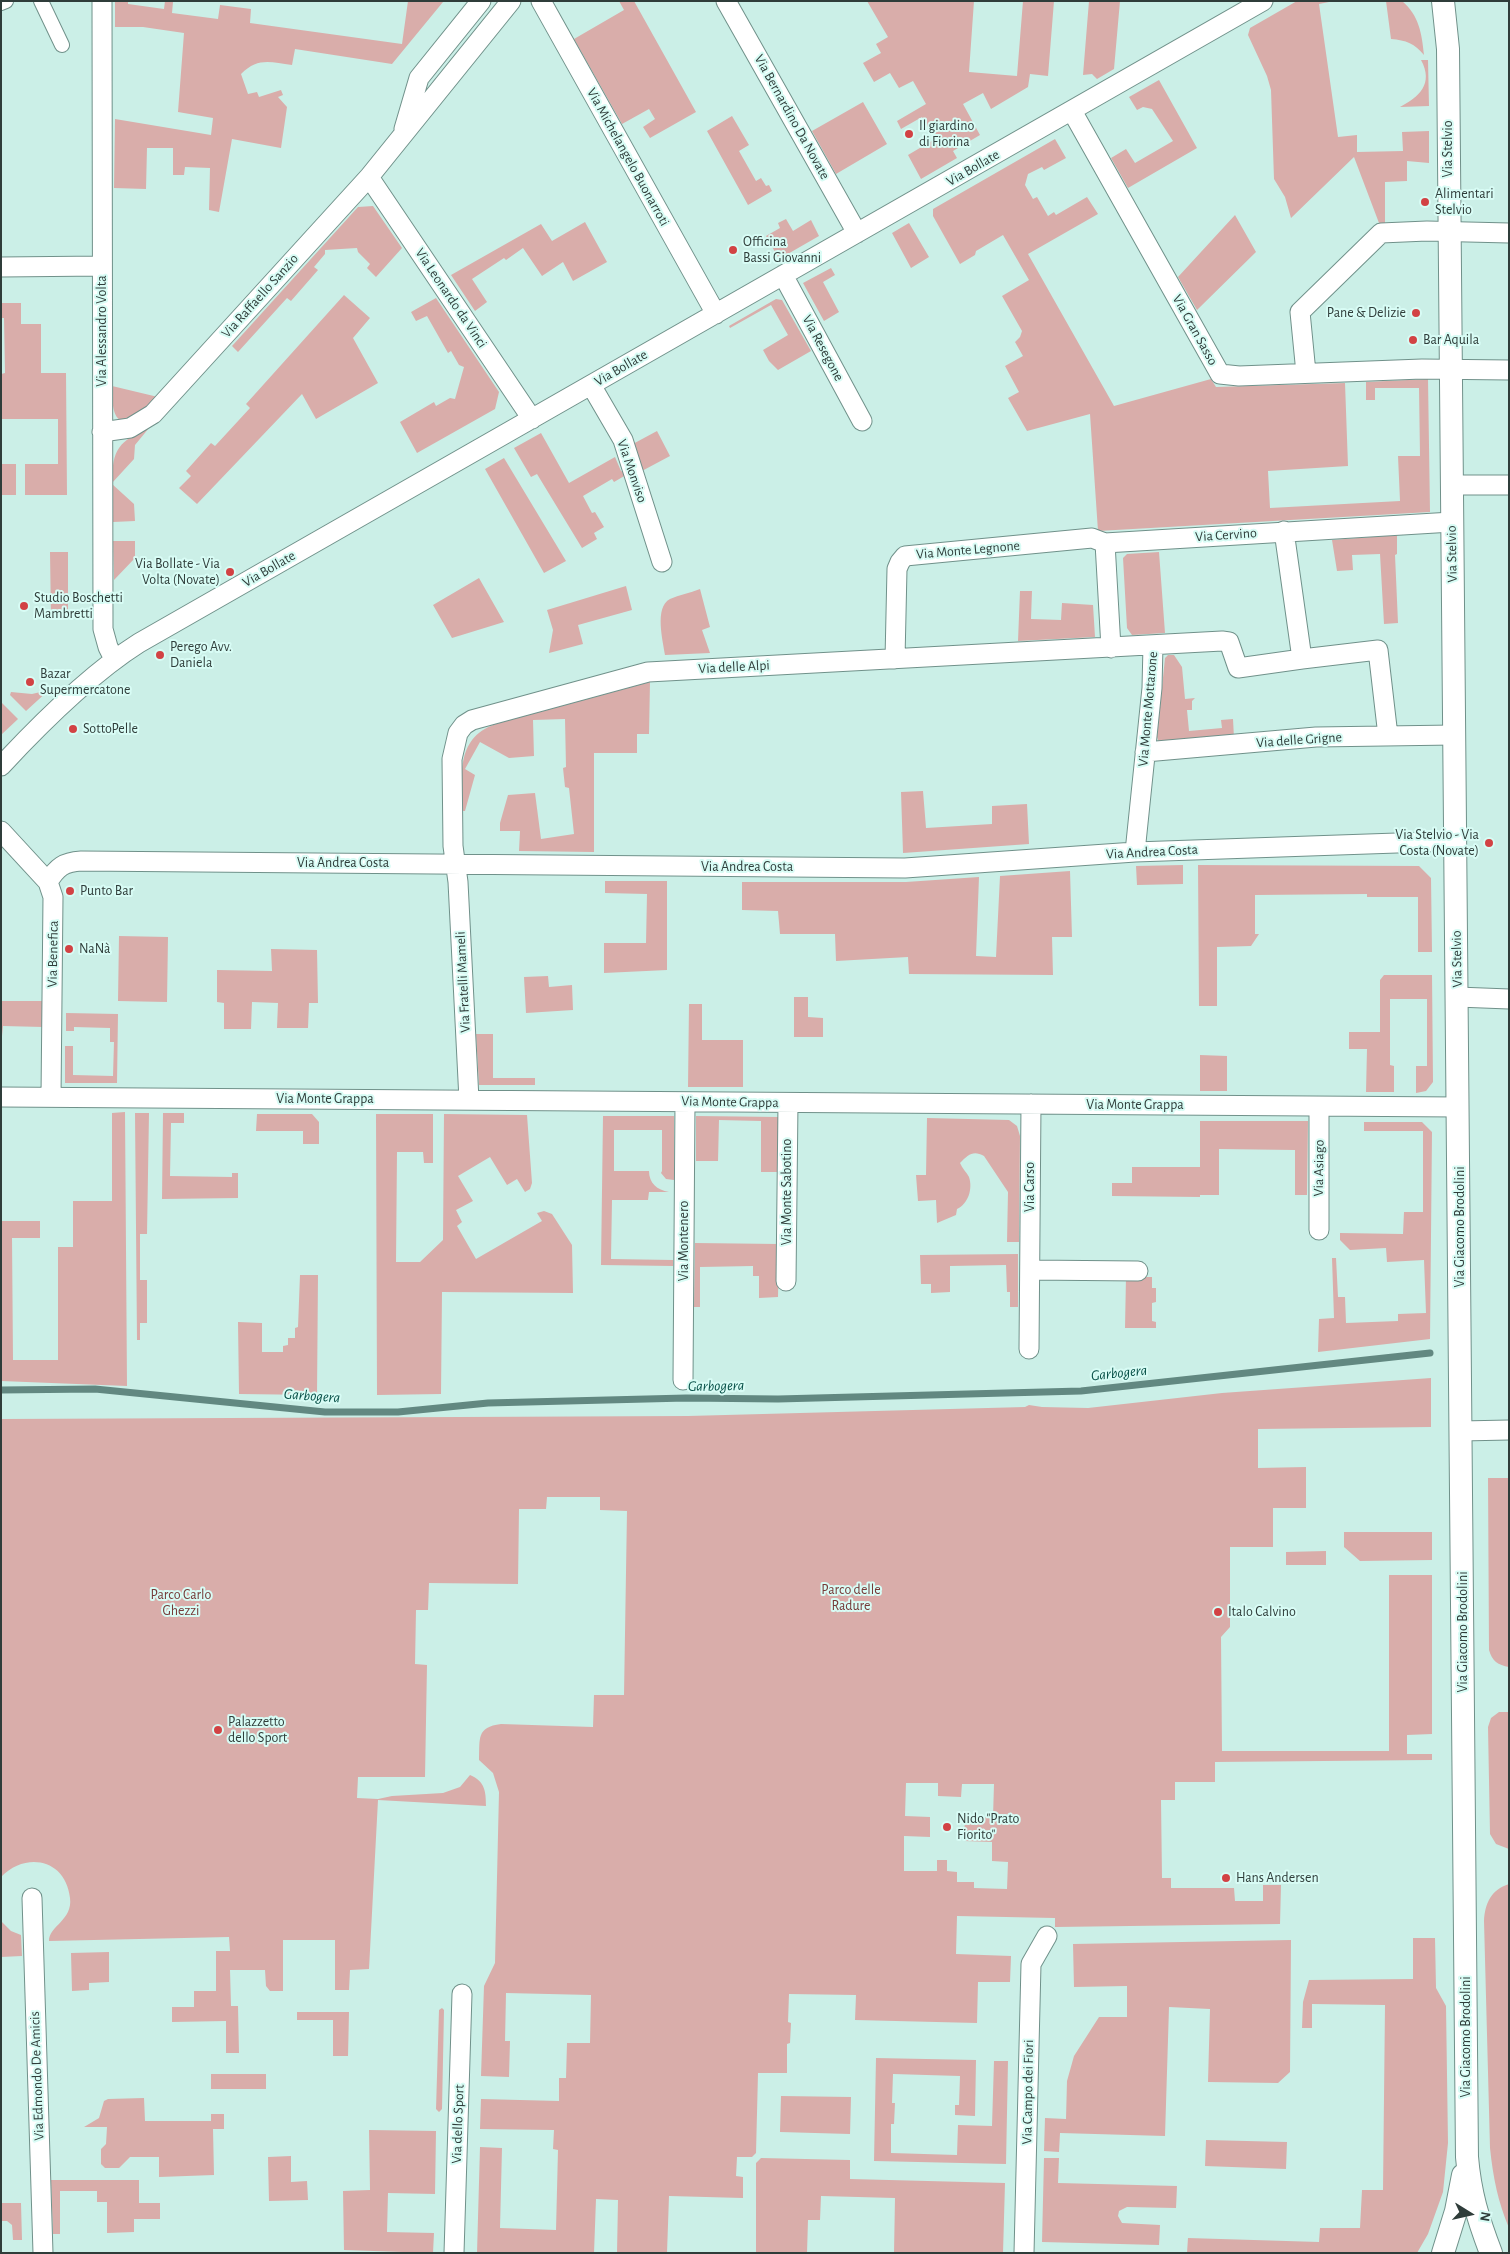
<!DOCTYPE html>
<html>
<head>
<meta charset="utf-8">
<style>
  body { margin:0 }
  #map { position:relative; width:1510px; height:2254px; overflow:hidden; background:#cbefe7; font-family:"Alegreya Sans",sans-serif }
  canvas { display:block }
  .frame { position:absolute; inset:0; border:2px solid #2f3d3a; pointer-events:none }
  .north { position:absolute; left:1445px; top:2189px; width:50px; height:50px; -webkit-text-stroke:4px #d8fcf5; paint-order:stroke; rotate:100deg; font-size:14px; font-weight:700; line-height:20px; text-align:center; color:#2f3d3a }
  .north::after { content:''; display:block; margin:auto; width:18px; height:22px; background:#2f3d3a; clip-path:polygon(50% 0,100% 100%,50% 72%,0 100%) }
</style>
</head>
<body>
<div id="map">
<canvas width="1510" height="2254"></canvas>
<div class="frame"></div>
<div class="north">N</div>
</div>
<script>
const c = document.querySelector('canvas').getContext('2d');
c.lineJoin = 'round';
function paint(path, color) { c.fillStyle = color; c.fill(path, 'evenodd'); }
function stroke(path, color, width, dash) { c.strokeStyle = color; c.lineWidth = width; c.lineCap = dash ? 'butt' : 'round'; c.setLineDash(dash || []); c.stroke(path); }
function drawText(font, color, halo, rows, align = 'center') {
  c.font = font + ' "Alegreya Sans",sans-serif'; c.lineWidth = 4; c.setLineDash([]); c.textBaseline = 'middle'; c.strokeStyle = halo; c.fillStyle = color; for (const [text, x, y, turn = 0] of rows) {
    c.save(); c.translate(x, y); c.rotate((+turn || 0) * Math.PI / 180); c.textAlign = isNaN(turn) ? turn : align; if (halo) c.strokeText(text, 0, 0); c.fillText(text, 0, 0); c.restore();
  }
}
paint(new Path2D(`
  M115,1h13v3l36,5 1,-8 8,1 -1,11 46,6 2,-14 31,4 -1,14 152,21 6,-43 35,1 -51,62 -97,-15 -3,16c-22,-3 -34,-8 -51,9l7,20 9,-2 2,5 22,-7 2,5 -5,2 9,10 -6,41 -49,-9 -13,73 -10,-2 1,-42 -25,-1 -1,8h-11v-27h-26l-1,41 -32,-1 1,-69 96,16 2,-17 -35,-6 6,-79 -41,-6h-28z
  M619,1h15l62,111 -46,26 -7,-11 12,-8 -6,-10 -27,15 -48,-85 50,-29z
  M867,1h107l-5,71 48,4 6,-75h31l-6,75 -18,-2 -2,13 -37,22 -8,-16 -20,11 17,31 -27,16 4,7 -36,21 -13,-24 27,-16 -13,-22 -21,12 -4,-8 29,-17 -13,-23 -14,7 -9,-15 -16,9 -11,-19 18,-10 -5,-9 12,-7z
  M1089,1h31l-6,68 -17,10 -5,-5 -9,1z
  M1297,1h37l-15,3 19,133 19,-2v17l46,-1 -1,-19 27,-1v32l-22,-2v20l-22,1v41h-6l-25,-66 -63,61 -6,-21 -11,-18 -3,-89 -4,-14 -19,-41 2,-7z
  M1386,1h16c17,14 20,33 22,54 -9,-11 -18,-15 -33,-16z
  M1421,60h7l1,46 -29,1c19,-10 34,-23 21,-47z
  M1159,80l38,68 -69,40 -17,-30 15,-9 9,14 38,-22 -21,-32 -9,-2 -6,3 -8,-13z
  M863,102l24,42 -51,30 -24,-43z
  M732,116l17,29 -10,6 17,30 5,-3 5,8 3,-1 3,6 -24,14 -41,-74z
  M1055,139l11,19 -22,12 -2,-3 -14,7 -3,11 8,14 4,-2 11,19 6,-4 2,3 31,-18 11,17 -70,40 86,152 97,-27 5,8 129,-4 3,83 -80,5 2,37 130,-7 -2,-45h22l-1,-68h-44v12h-9v-18l62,-3 2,133 -332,19 -8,-117 -63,17 -19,-33 11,-6 -14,-26 18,-10 -8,-14 5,-5 2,-6 -20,-35 27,-16 -26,-45 -27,16 -1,4 -15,9 -27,-48v-7z
  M373,206l29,42 -26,29 -9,-9 3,-4 -12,-12 -1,-4 -32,2v4l-11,13 4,3 -27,31 -4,-3 -49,54 -6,-6 126,-139z
  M1235,215l21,37 -59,58 -19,-33z
  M786,219l7,12 18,-11 8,16 -40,23 -13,-23 14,-8 -2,-5z
  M585,222l22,40 -34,19 -10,-19 -21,14 -19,-28 -17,12 -2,-2 -32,21 15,23 -12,9 -24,-36 90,-51 11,17z
  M909,223l20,34 -18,11 -19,-35z
  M831,268l4,7 -12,7 16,30 -15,9 -21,-38z
  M344,295l26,23 -17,20 25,45 -62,36 -14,-25 -105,110 -18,-16 12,-12 -5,-5 25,-28 4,3 35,-38 -4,-4z
  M436,298l63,94 -4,17 -78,44 -17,-31 34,-20 2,4 14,-8 5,1 9,-32 -5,-2 -8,-14 -3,2 -21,-37 -11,5 -5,-9z
  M776,299l6,1 29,51 -33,19 -9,-9 -6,-11 25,-15 -17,-30 -41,23 -1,-2z
  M1,303h20v21h20v49h25l1,122h-42v-31h33v-45h-57v-45l4,-1 -1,-55h-3z
  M112,386l46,11c-27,26 -47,41 -46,-11z
  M149,428l-14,17 -1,14 -22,24c0,-34 7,-42 37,-55z
  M657,431l13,25 -30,16 -9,-27z
  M541,433l28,50 46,-26 6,14 5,2v2l-12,7 -2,-3 -29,17 9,17 3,-1 9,15 -10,6 3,6 -15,9 -45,-74 -6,3 -17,-29z
  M504,458l62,103 -22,12 -59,-104z
  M1,464h15v31h-15z
  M112,484l22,20 1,17 -22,1z
  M1397,535v19l-2,1 3,68 -14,1 -4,-70 -28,1 1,15 -16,1 -5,-31z
  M113,541h22v17l-21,22z
  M50,552h18v67h-17z
  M1159,552l6,81 -33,2 -5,-7 -4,-70 4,-4z
  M479,578l25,44 -52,16 -19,-33z
  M626,586l6,24 -54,15 5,19 -34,9 4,-23 -6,-20z
  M700,589l10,38 -8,3 8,23 -45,2c-2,-14 -11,-48 5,-56 9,-4 20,-6 30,-10z
  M1020,591h12l-1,28 30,1 1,-17 31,2 2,32 -77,4z
  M1168,655h6l8,12 3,32 10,-1 -3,3v9h-5l2,21 33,-3 -1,-8 12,-1 1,19 -75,5 -2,-6 8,-79z
  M650,682l-1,52h-12v19h-43v99l-75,-1 1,-20h-20v-8l8,-28 27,-2 6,46 33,-5 -5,-46 -4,-1 -2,-19 3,-1 -1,-48 -32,1 1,36 -25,2 -29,-16 -15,27 10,6 -10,36h-3c0,-37 -7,-75 37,-88z
  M49,690l-23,21 -16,-16 1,-3 21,2z
  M1,702l17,17 -17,16z
  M923,791l3,37 66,-4v-18l35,-2 2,40 -126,9 -2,-61z
  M1183,865v19l-46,1 -1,-19z
  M1198,865l221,1 12,12 1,74h-14v-55h-51v-3l-112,1v39h4l-8,12 -34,1v59h-18z
  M1070,871l2,66h-20l1,38 -144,-1 -1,-17 -72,4 -1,-27h-55l-2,-23 -36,-1v-28h164l73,-5 -3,79 20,1 4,-81z
  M605,881h62v89l-63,3v-30h42l1,-49 -42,-1z
  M119,936l49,1 -1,65 -49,-1z
  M271,949l46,1 1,53h-9l-1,25h-31l1,-25 -26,-1 -1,27h-27v-26l-7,-1v-32l55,1z
  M1384,975h48l1,107 -7,9 -10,2v-27h11v-67h-37v66l4,1v26h-28l1,-43h-18v-17h31v-52z
  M548,976l1,11 23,-2 1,25 -47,3 -2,-36z
  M794,997h14v20l15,1v19h-29z
  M1,1001h43l-1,26 -40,-1 -2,20z
  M689,1004h13v36h41v47h-55z
  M66,1013l52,1 -1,69h-52v-37h8v29l40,1 1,-34h-4v-14l-36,-1v4h-8z
  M476,1034h17v44h42v7h-56z
  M1200,1055l27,1v35h-27z
  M125,1112l2,274 -126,-5v-160h39v17h-28l1,122h45v-113h15v-46h39v-88z
  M135,1113h14l-2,121h-7v46h7v43h-7v17h-3z
  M163,1113h21v10h-13l-1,53 62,1v-4h6v25l-76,1z
  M257,1114h55l7,8v22h-16v-13h-47z
  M376,1114h57v49h-9l-1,-11h-26l-1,110h24l23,-22 1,-126 83,1 5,68 -2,6 -5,3 -8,-13 -10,6 -17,-28 -32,19 15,25 -17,9 6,12 -5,4 19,33 66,-38 -5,-8 7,-2 8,3 20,31 1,48 -131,-1 -1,102 -64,1z
  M603,1116h71v64l-8,-1 -5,-6 1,-2v-41h-48v41h35c0,12 8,19 20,21h-20l-1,8h-36l-1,59 62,1v6l-72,-1z
  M696,1116l84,1 -1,55h-18v-51l-42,-1 -1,41h-22z
  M927,1118l82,2 8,6 3,10 -1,106h-12l1,-50 -24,-36c-11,-6 -16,-1 -24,7 2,5 7,10 9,14 4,12 -1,27 -12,32l-1,6 -19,8 -1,-23 -18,1 -2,-26h10z
  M1200,1121h108l-1,74h-12v-45l-76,-1v46h-19v2l-88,-1v-13h20v-16h68z
  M1364,1122h58l10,10 -2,207 -112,13 1,-33 15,-1 -2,-60h4l2,39h7l1,26 52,-2v-7l28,-1 -2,-53 -37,2 -1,-14 -36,2 -10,-10v-7l63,1 1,-22h19v-81h-59z
  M695,1243l84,1 -1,53 -19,1v-22h-6v-10l-53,1v40h-6z
  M1018,1254v53h-8v-15h-3l-1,-27 -56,1v26l-19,1v-9h-10l-1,-29z
  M300,1275h18l-1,120 -78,-1 -1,-72 24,1v29h21v-6l5,-1v-7h7v-10l3,-1z
  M1126,1277h26v11h4v14l-4,1v18l4,1v6h-31z
  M1431,1378v49l-173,2v39l48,-1v41h-33v39h-43v80l-9,10 1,114h167v-176h43v159l-25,1v19h25v6l-217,2v20h-40v18h-14l1,78h9v10h63l1,13h28v-16h18l-1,39 -225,3v-9l-98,-2 -1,38 55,2 -1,26h-32l-1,41 -122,-3 1,-25 -67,-1 -1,28 3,1 -1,20 -3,1v29h-29l-2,80 -4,4h-15l-1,19 7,1v21l-74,-2 -2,57h-50l1,-53 -22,-1 -2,54h-117l3,-106 22,1 -2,80 56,2 2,-80 -5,-1 1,-19 -74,-1 1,-30 78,2v-23h7l1,-35h23l1,-48 -85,-2 -1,48h5l-1,36 -28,-1 3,-90 11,-23 4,-171 -6,-19 -14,-13c1,-21 -3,-33 22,-36l92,3 1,-32h30l3,-184 -27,-1v-13h-53l-1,12h-27l-1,75 -89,-1 -1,27h-12l-1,54 12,1 -2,112h-67l-1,21 21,1 14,-3 51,-3 17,-6 10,-12c15,6 16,17 16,31l-108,-6 -9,169 -19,1 -1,20h-14v-50h-52v51h-13l-4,-5 -1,-16h-35l1,36h7l1,47h-13v-32l-54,1v-15h22v-16h22v-40h14l-1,-14 -180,4c0,-15 24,-21 21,-43 -4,-39 -44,-47 -69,-21v-458l687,-3 337,-9 4,-2 13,2 46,1 134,-15zM906,1783h32v13l23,1 1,-13h32l-1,33h-28l-1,24 28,1v19l16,1 -1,27 -33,-1v-6h-17v-10l-10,-1v-11h-10v11h-33v-35l26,1v-20l-25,-1z
  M1488,1478h21v189c-11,-2 -17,-6 -20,-17z
  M1344,1532h88v28l-72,1 -16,-14z
  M1326,1551v14h-40v-13z
  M1499,1712h10v137l-13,-5 -6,-10 -2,-107 3,-9z
  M1509,1884v344c-11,-26 -16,-51 -19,-80l-6,-227c1,-18 7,-31 25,-37z
  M1,1921l10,10 10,4 1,21 -21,1z
  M1413,1938h22l1,50 10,18 2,137 -5,49 -15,42 -11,19h-230l1,-15 131,4 1,-14h40l2,-38h21l2,-185 -73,-1v24h-10l1,-26 6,-22 104,-1z
  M1291,1940l-1,132 -12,11 -70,-1 2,-73 -41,-2 -4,129 -105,-3 -1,19 -15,-1 1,-33 21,1 1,-38 7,-25 25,-39h28v-31l-53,1 -1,-43z
  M109,1952v30l-20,1v7l-17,1 -1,-38z
  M442,2008l2,2 -2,99 -3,3 -3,-3 3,-99z
  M297,2012h52l-1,44h-15v-36h-36z
  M876,2058l100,2 -1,56 -20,-1v-10h4l1,-29 -67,-2 -1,29h3l-1,21h-3v29l66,2 1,-30 34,1 2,-65h14l-2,103 -132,-3z
  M211,2074h55v15h-55z
  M781,2096l70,1 -1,37 -70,-2z
  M144,2098l1,23h66v-7h13v15h-11l1,46 -55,2v-20h-29l-11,11h-14l-4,-4v-15l5,-5 1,-17h-23l15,-9 5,-17 4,-2z
  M369,2130l67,1 -1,63 -47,-1 -1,39 47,1 -1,20 -89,-3 -1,-59 27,-1z
  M1206,2140l81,2 -1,27 -81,-3z
  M291,2156v26l16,-1 1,19 -39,1 -1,-44z
  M761,2158l89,2v19l155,4 -2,70h-109l1,-55 -74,-2 -1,24h-12l-1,33h-51v-90z
  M1044,2158h15l-1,25 119,3 -1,22 -49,-1 -8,4 -1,5 4,7 38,2 -1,20 -117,-3z
  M51,2180h88v23h21v16h-26v13l-27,1v-31h-10v-11h-37v43h-7z
  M1,2203h20l1,37h-9l-1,-15 -5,-4h-6z`), '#d9adaa');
stroke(new Path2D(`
  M1,1390l94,-1 230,23h73l90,-9 198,-5 92,1 303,-8 349,-38`), '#628881', 7);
const pedestrian = new Path2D(`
  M41,1l21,44
  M1,3l5,-2`);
const minor = new Path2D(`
  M102,1l1,628 5,18 6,12
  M541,1l175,313
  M726,1l131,232
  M1072,111l148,263 19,2 183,-7 87,1
  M404,129l15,-51 62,-77
  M369,177l163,242
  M1,267l101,-1
  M783,275l79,146
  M1306,373l-6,-61 81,-79 46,-2 82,2
  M591,385l32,55 39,122
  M102,432l28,-4 23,-14 216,-237 142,-176
  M1451,485h58
  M1111,648l-6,-105 347,-21
  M895,659l2,-90 3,-7 5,-6 187,-18 13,5
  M1302,659l76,-9 10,86
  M1145,752l171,-15 138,-2
  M1,766c40,-43 89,-92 138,-123l1124,-642
  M1,831l47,51 5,15 -2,200
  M1135,852l17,-164 1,-43
  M48,882c9,-15 16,-20 33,-21l824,7 230,-16 320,-11
  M1457,997l52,2
  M1,1097l1457,10
  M469,1100l-11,-218 -5,-36 -1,-87 6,-26 6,-8 8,-5 176,-48 574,-31 7,1 9,26 64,-9 -18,-128
  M1319,1230v-123
  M1030,1270l108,1
  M786,1281l2,-178
  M1029,1349l2,-245
  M683,1380l2,-278
  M1461,1431l48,-1
  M32,1898l11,355
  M454,2253l8,-259
  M1024,2253l7,-289 16,-28`);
const tertiary = new Path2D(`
  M1443,1l5,48 19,2108c3,36 11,62 24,96
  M1443,2253l13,-42 7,-36`);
stroke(pedestrian, '#70918a', 16);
stroke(minor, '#70918a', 21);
stroke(tertiary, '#70918a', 24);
stroke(pedestrian, '#fff', 14);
stroke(minor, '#fff', 19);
stroke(tertiary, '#fff', 22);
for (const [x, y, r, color] of [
  [909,134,5,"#d24244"],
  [1425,202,5,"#d24244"],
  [733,250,5,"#d24244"],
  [1416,313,5,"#d24244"],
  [1413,340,5,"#d24244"],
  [230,572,5,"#d24244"],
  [24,606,5,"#d24244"],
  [160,655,5,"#d24244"],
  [30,682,5,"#d24244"],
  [73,729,5,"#d24244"],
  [1489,843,5,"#d24244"],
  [70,891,5,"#d24244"],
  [69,949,5,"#d24244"],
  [1218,1612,5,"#d24244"],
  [218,1730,5,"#d24244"],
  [947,1827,5,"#d24244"],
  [1226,1878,5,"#d24244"]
]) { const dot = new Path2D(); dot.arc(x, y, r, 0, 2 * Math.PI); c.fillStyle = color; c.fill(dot); stroke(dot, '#d8fcf5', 2); }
drawText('14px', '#2f3d3a', '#d8fcf5', [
  ["Via Bernardino Da Novate",792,117,61],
  ["Via Stelvio",1448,149,-90],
  ["Via Michelangelo Buonarroti",628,157,61],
  ["Via Bollate",973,168,-30],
  ["Via Raffaello Sanzio",260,296,-48],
  ["Via Leonardo da Vinci",451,298,56],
  ["Via Gran Sasso",1195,330,61],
  ["Via Alessandro Volta",102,331,-90],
  ["Via Resegone",823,348,62],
  ["Via Bollate",621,368,-30],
  ["Via Monviso",632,471,71],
  ["Via Cervino",1226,535,-4],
  ["Via Monte Legnone",968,550,-5],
  ["Via Stelvio",1452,554,-91],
  ["Via Bollate",269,569,-30],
  ["Via delle Alpi",734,667,-3],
  ["Via Monte Mottarone",1148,709,-85],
  ["Via delle Grigne",1299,740,-4],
  ["Via Andrea Costa",1152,852,-3],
  ["Via Andrea Costa",343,863],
  ["Via Andrea Costa",747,867],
  ["Via Benefica",53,954,-89],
  ["Via Stelvio",1457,959,-91],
  ["Via Fratelli Mameli",463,982,-93],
  ["Via Monte Grappa",325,1099],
  ["Via Monte Grappa",730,1102,1],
  ["Via Monte Grappa",1135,1105],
  ["Via Asiago",1319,1168,-89],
  ["Via Carso",1030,1187,-90],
  ["Via Monte Sabotino",787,1192,-90],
  ["Via Giacomo Brodolini",1460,1227,-90],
  ["Via Montenero",684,1241,-90],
  ["Via Giacomo Brodolini",1463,1632,-90],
  ["Via Giacomo Brodolini",1466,2037,-90],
  ["Via Edmondo De Amicis",37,2076,-92],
  ["Via Campo dei Fiori",1028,2092,-89],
  ["Via dello Sport",458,2124,-88]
]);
drawText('14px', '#2f3d3a', '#d8fcf5', [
  ["Il giardino",919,126],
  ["di Fiorina",919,142],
  ["Alimentari",1435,194],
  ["Stelvio",1435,210],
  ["Officina",743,242],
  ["Bassi Giovanni",743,258],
  ["Pane & Delizie",1406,313,"right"],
  ["Bar Aquila",1423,340],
  ["Via Bollate - Via",220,564,"right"],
  ["Volta (Novate)",220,580,"right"],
  ["Studio Boschetti",34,598],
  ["Mambretti",34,614],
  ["Perego Avv.",170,647],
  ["Daniela",170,663],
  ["Bazar",40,674],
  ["Supermercatone",40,690],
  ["SottoPelle",83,729],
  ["Via Stelvio - Via",1479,835,"right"],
  ["Costa (Novate)",1479,851,"right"],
  ["Punto Bar",80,891],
  ["NaNà",79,949],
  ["Italo Calvino",1228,1612],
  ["Palazzetto",228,1722],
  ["dello Sport",228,1738],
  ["Nido \"Prato",957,1819],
  ["Fiorito\"",957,1835],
  ["Hans Andersen",1236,1878]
], 'left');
drawText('14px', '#753937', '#d8fcf5', [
  ["Parco delle",851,1590],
  ["Radure",851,1606],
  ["Parco Carlo",181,1595],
  ["Ghezzi",181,1611]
]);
drawText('italic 15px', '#064f46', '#d8fcf5', [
  ["Garbogera",1119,1373,-6],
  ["Garbogera",716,1386,-1],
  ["Garbogera",312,1396,4]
]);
</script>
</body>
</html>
